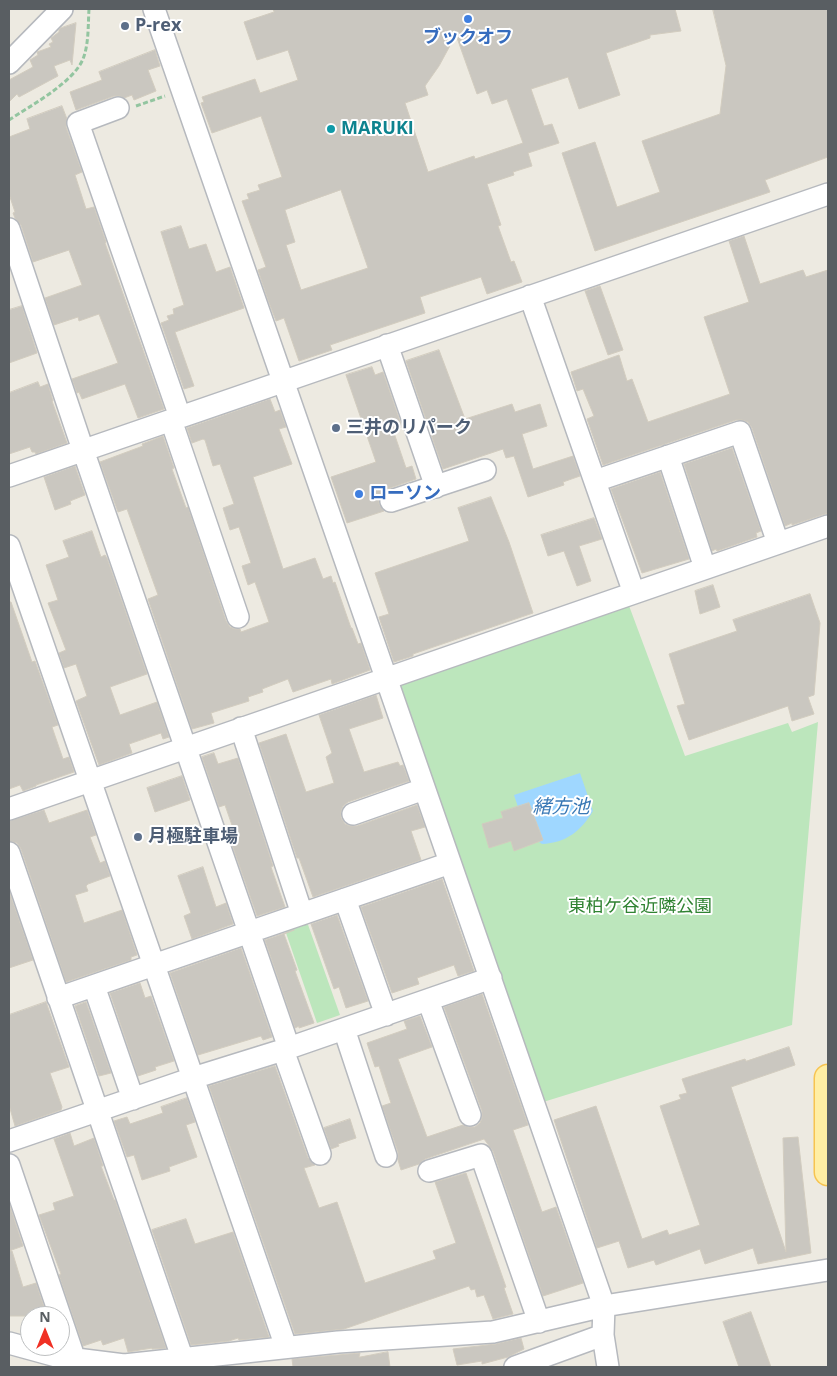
<!DOCTYPE html>
<html>
<head>
<meta charset="utf-8">
<style>
  body { margin:0 }
  #map { position:relative; width:837px; height:1376px; overflow:hidden; background:#edeae1; font-family:"Open Sans",sans-serif }
  canvas { display:block }
  .frame { position:absolute; inset:0; border:10px solid #595e62; pointer-events:none }
  .north { position:absolute; left:20px; top:1306px; width:50px; height:50px; box-sizing:border-box; background:#fff; border:1px solid #bdbfc0; border-radius:50%; rotate:0deg; font-size:14px; font-weight:700; line-height:20px; text-align:center; color:#595e62 }
  .north::after { content:''; display:block; margin:auto; width:18px; height:22px; background:#f03024; clip-path:polygon(50% 0,100% 100%,50% 72%,0 100%) }
</style>
</head>
<body>
<div id="map">
<canvas width="837" height="1376"></canvas>
<div class="frame"></div>
<div class="north">N</div>
</div>
<script>
const c = document.querySelector('canvas').getContext('2d');
c.lineJoin = 'round';
function paint(path, color) { c.fillStyle = color; c.fill(path, 'evenodd'); }
function stroke(path, color, width, dash) { c.strokeStyle = color; c.lineWidth = width; c.lineCap = dash ? 'butt' : 'round'; c.setLineDash(dash || []); c.stroke(path); }
function drawText(font, color, halo, rows, align = 'center') {
  c.font = font + ' "Open Sans","Noto Sans JP",sans-serif'; c.lineWidth = 4; c.setLineDash([]); c.textBaseline = 'middle'; c.strokeStyle = halo; c.fillStyle = color; for (const [text, x, y, turn = 0] of rows) {
    c.save(); c.translate(x, y); c.rotate((+turn || 0) * Math.PI / 180); c.textAlign = isNaN(turn) ? turn : align; if (halo) c.strokeText(text, 0, 0); c.fillText(text, 0, 0); c.restore();
  }
}
paint(new Path2D(`
  M628,603l57,153 103,-33 4,9 26,-10 -26,303 -252,78 -143,-420z
  M306,919l34,96 -23,8 -33,-96z`), '#bce6bc');
paint(new Path2D(`
  M580,773l13,38c-12,20 -27,32 -51,33l-3,-2 3,-2 -13,-37 -11,4 -4,-12z`), '#9fd7ff');
const building = new Path2D(`
  M273,9h402l6,22 -31,4v3l-44,15 14,42 -41,14 -11,-32 -37,12 13,37 8,-2 7,19 -31,10 4,13 -19,6 1,3 -27,9 14,41 -3,1 13,36 3,-1 8,21 -35,12 -6,-17 -61,20 5,16 -95,32 2,5 -33,11 -15,-43 -8,3 -8,-21 -10,-30 8,-3 -24,-66 7,-2 -2,-5 13,-4 -2,-5 24,-8 -21,-61 -49,17 -11,-30 3,-1 -2,-5 53,-18 5,14 38,-13 -10,-30 -31,10 -13,-38 30,-10zM456,35l21,59 10,-4 5,14 15,-5 16,44 -48,16 -1,-3 -46,16 -23,-69 23,-8 -3,-9 14,-20zM341,190l27,78 -67,22 -15,-45 9,-3 -10,-32z
  M713,9h115v148l-63,23 5,12 -175,59 -33,-98 33,-11 22,65 43,-15 -18,-51 78,-27 6,-48z
  M76,23l-4,42 -2,-5 -16,6 4,10 -39,21 -2,-3 -8,8v-22l24,-13 -3,-7 8,-5 -1,-3 14,-5 -2,-3 4,-2 -2,-4 8,-6v-2l2,-2z
  M155,50l5,16 -12,4 8,21 -22,9 -2,-5 -8,3 -4,-2h-6l-38,14 -6,-18 32,-12 -3,-8z
  M62,106l5,13 -1,8 16,45 -7,3 11,34 8,-2 12,35 -1,1 59,166 -26,9 -13,-34 -43,15 -3,-7 -2,1 -5,-14 46,-16 -19,-49 -20,7 -1,-4 -24,8 -9,-27 37,-13 -13,-35 -36,12 -12,-37 -6,-7 -2,-5 2,-1 -6,-18v-57l21,-8 -3,-10z
  M181,226l8,23 17,-5 10,28 14,-5 14,41 -69,24 19,54 -10,3 -23,-66 8,-3 -2,-4 7,-2 -1,-5 11,-4 -23,-73z
  M744,236l16,48 43,-14 3,7 22,-7v243l-36,12v-2l-7,3 -33,-98 -4,-6 -6,-2h-6l-133,45 -16,-46 7,-3 -11,-27 -6,2 -6,-19 48,-17 8,26 5,-2 16,43 82,-28 -26,-77 45,-15 -20,-61z
  M600,286l23,64 -15,5 -23,-64z
  M22,306l15,47 -28,10v-53z
  M439,350l26,69 47,-15 3,8 25,-8 7,22 -25,8 11,35 40,-13 7,20 -17,6 1,3 -36,12 -14,-41 -8,2 -3,-9 -60,20 -37,-108z
  M372,367l3,8 8,-3 19,55 -9,3 13,38 6,-2 4,13 -29,10 -5,3 -3,6v6l5,7 -37,12 -16,-46 45,-15 -30,-87z
  M38,382l2,5 8,-3 5,17h-1l15,42 -31,11 -1,-2h-3l-2,-5 -21,7v-61z
  M270,399l5,13 5,-2 6,17 -7,2 13,35 -39,13 30,92 32,-11 8,21 8,-3 2,7 2,-1 16,46h1l6,16 3,-1 9,27 -38,14 -1,-5 -38,13 -5,-13 -26,10 1,3 -15,5 1,4 -38,12 3,10 -22,6 -44,-130 10,-4 -31,-86 -9,3 -18,-50 43,-16 -1,-2 21,-8 11,32 -2,1 14,39 2,-1 38,114 4,6 5,2h5l1,3 28,-10 -14,-40 -7,3 -6,-19 9,-3 -12,-36 -9,3 -7,-22 11,-4 -14,-40 -7,2 -8,-26 -2,-1 -11,4 -5,-15z
  M732,448l29,83 -5,2 1,4 -40,14 -1,-2 -4,2 -28,-87z
  M75,466l10,29 -15,6 1,3 -16,6 -11,-33z
  M660,472l29,87 -47,14 -31,-84z
  M491,497l18,45 24,71 -120,41v2l-19,6 -15,-45 10,-3 -14,-41 94,-32 -11,-33z
  M594,518l8,21 -23,7 12,35 -14,5 -13,-35 -16,5 -7,-21z
  M92,531l9,26 4,-2 2,3 40,116 -37,13 10,28 37,-13 12,35 -6,2 -2,-6 -32,11 3,9 -33,12 -23,-64 11,-5 -11,-32 -12,4 -5,-15 7,-3 -18,-47 10,-3 -12,-35 23,-8 -6,-16z
  M713,585l7,22 -20,7 -5,-23z
  M810,594l10,29 -6,72 -6,2 6,17 -22,7 -4,-15 -99,34 -12,-34 8,-2 -16,-50 68,-23 -4,-11z
  M9,602h2l21,60 3,-1 23,64 -6,2 11,32 6,-2 5,15 -38,13v1l-13,5 -3,-6 -11,4z
  M376,695l7,23 -34,11 15,43 34,-10 2,4 3,-1 6,16 -61,21 -5,4 -2,5v7l4,6 5,2h7l60,-21 8,22 -14,4 10,29 -108,37 -14,-39h-2l-38,-115 27,-9 20,58 28,-9 -8,-26 6,-4 -13,-38z
  M214,753l4,11 20,-6 35,108 -2,1 14,40 -28,9 -28,-80 6,-2 -10,-29 -6,2 -17,-50z
  M182,776l8,24 -35,12 -8,-24z
  M529,803l14,37 -29,11 -3,-10 -22,7 -7,-24 21,-6 -2,-6z
  M44,810l5,13 38,-13 9,25 -6,2 10,26 5,-2 5,15 -22,8 -2,2 2,5 -13,4 9,28 38,-13 15,45 -6,2v3l-65,22 -45,-133 -4,-6 -8,-2v-20z
  M203,867l13,40 10,-4 7,21 -41,15 -8,-23 7,-3 -13,-37z
  M442,879l32,92 -16,5 -4,-11 -37,13 2,6 -27,9 -31,-86z
  M9,891l24,69 -24,8z
  M337,915l31,86 -22,7 -7,-21 -5,2 -23,-65z
  M294,930l-10,4 13,36 -2,1 19,52 -15,5v-2l-4,2 -30,-88z
  M241,948l31,89 -9,3 -2,-4 -63,19 -28,-82z
  M140,983l5,15 6,-2 23,65 -19,6 1,3 -18,6 -28,-83z
  M482,994l46,131 -15,5 29,82 14,-5 27,76 -40,13 -50,-145 -9,-12 -59,20 -6,5 -18,6 -3,-10v-8l-16,-46 9,-3 -12,-37 -4,1 -8,-24 40,-14 -3,-8 16,-5 12,31 -34,12 29,78 36,-12 5,2h7l5,-4 2,-5v-7l-38,-104z
  M46,1002l23,65 -19,6 12,34 -1,3 -46,16 -6,-21v-90z
  M86,1002l25,71 -12,3 -24,-70z
  M789,1047l6,18 -64,22 55,165 -3,-114 15,-1 13,116 -53,11 -5,-16 -48,16 -5,-15 -44,16 -2,-5 -26,8 -9,-27 -22,7 -43,-128 42,-14 46,133 25,-9 2,5 31,-10 -40,-119 21,-7 -2,-4 8,-2 -5,-14 63,-20 1,2z
  M275,1066l33,92 7,7 -11,3 15,40 18,-6 28,81 71,-24 -3,-8 23,-8 -21,-61 31,-9 40,114 -2,1 9,26 -20,5 -9,-24 -7,2 -2,-8 -4,1 -2,-4 -125,43 -49,5 -86,-248z
  M187,1098l8,24 -9,3 11,32 -28,10 1,4 -28,9 -8,-25 -7,2 -13,-36 13,-4 3,7 33,-11 -2,-6z
  M350,1119l6,19 -18,6 1,2 -8,3 -7,-21z
  M70,1133l4,13 20,-8 9,28h-2l13,34h1l51,148 -14,1v-1l-24,4 -4,-14 -21,7 -2,-5 -18,6 -24,-71 2,-1 -22,-59 16,-5 -2,-7 21,-7 -20,-57z
  M9,1203l14,43 -14,5z
  M186,1219l9,25 38,-12 36,105 -30,3 -1,-2 -9,3 -38,4 -39,-115z
  M9,1251h3l11,36 13,-4 11,33h-38z
  M751,1312l20,55h-32l-16,-45z
  M521,1338l3,11 -16,8 -26,7v-3l-25,4 -4,-16 43,-5z
  M388,1352l2,15h-97l-1,-8 68,-6 -1,4z`);
paint(building, '#cac7c0');
stroke(building, '#d2ccbf', 1);
const minor = new Path2D(`
  M154,9l450,1297 -1,29 5,32
  M9,63l53,-54
  M118,108l-40,15 102,294
  M9,229l74,221 206,598
  M530,296l104,297
  M387,345l49,142
  M171,420l67,197
  M668,456l37,112
  M9,476l819,-282
  M595,481l145,-49 38,111
  M391,501l94,-31
  M9,546l277,801
  M241,728l61,186
  M9,809l819,-283
  M353,814l71,-25
  M9,853l174,507
  M345,899l41,116
  M94,986l39,113
  M58,998l392,-135
  M428,1000l42,115
  M344,1029l42,127
  M283,1050l37,104
  M9,1141l184,-63 90,-28 208,-72
  M9,1165l66,195
  M429,1171l52,-16 58,167
  M9,1343l51,14 64,8 214,-23 155,-10 111,-26 224,-36
  M515,1367l88,-32`);
const major = new Path2D(`
  M828,1078v94`);
stroke(minor, '#b6b9be', 24);
stroke(major, '#f7c450', 29);
stroke(new Path2D(`
  M136,106l29,-10
  M9,120c21,-14 64,-37 74,-61 6,-15 5,-35 6,-50`), '#93c5a0', 3, [5, 2.5]);
stroke(minor, '#fff', 21);
stroke(major, '#ffeea4', 26);
for (const [x, y, r, color] of [
  [468,19,5,"#3f7fe0"],
  [125,26,5,"#5c6f8a"],
  [331,129,5,"#0f9aa8"],
  [336,428,5,"#5c6f8a"],
  [359,494,5,"#3f7fe0"],
  [138,837,5,"#5c6f8a"]
]) { const dot = new Path2D(); dot.arc(x, y, r, 0, 2 * Math.PI); c.fillStyle = color; c.fill(dot); stroke(dot, '#fff', 2); }
drawText('bold 18px', '#4e5e75', '#fff', [
  ["P-rex",135,26],
  ["三井のリパーク",346,428],
  ["月極駐車場",148,837]
], 'left');
drawText('bold 18px', '#366cbe', '#fff', [
  ["ブックオフ",468,38],
  ["ローソン",369,494,"left"]
]);
drawText('bold 18px', '#0d838f', '#fff', [
  ["MARUKI",341,129]
], 'left');
drawText('18px', '#308332', '#fff', [
  ["東柏ケ谷近隣公園",640,907]
]);
drawText('italic 19px', '#3978b5', '#fff', [
  ["緒方池",561,808]
]);
</script>
</body>
</html>
